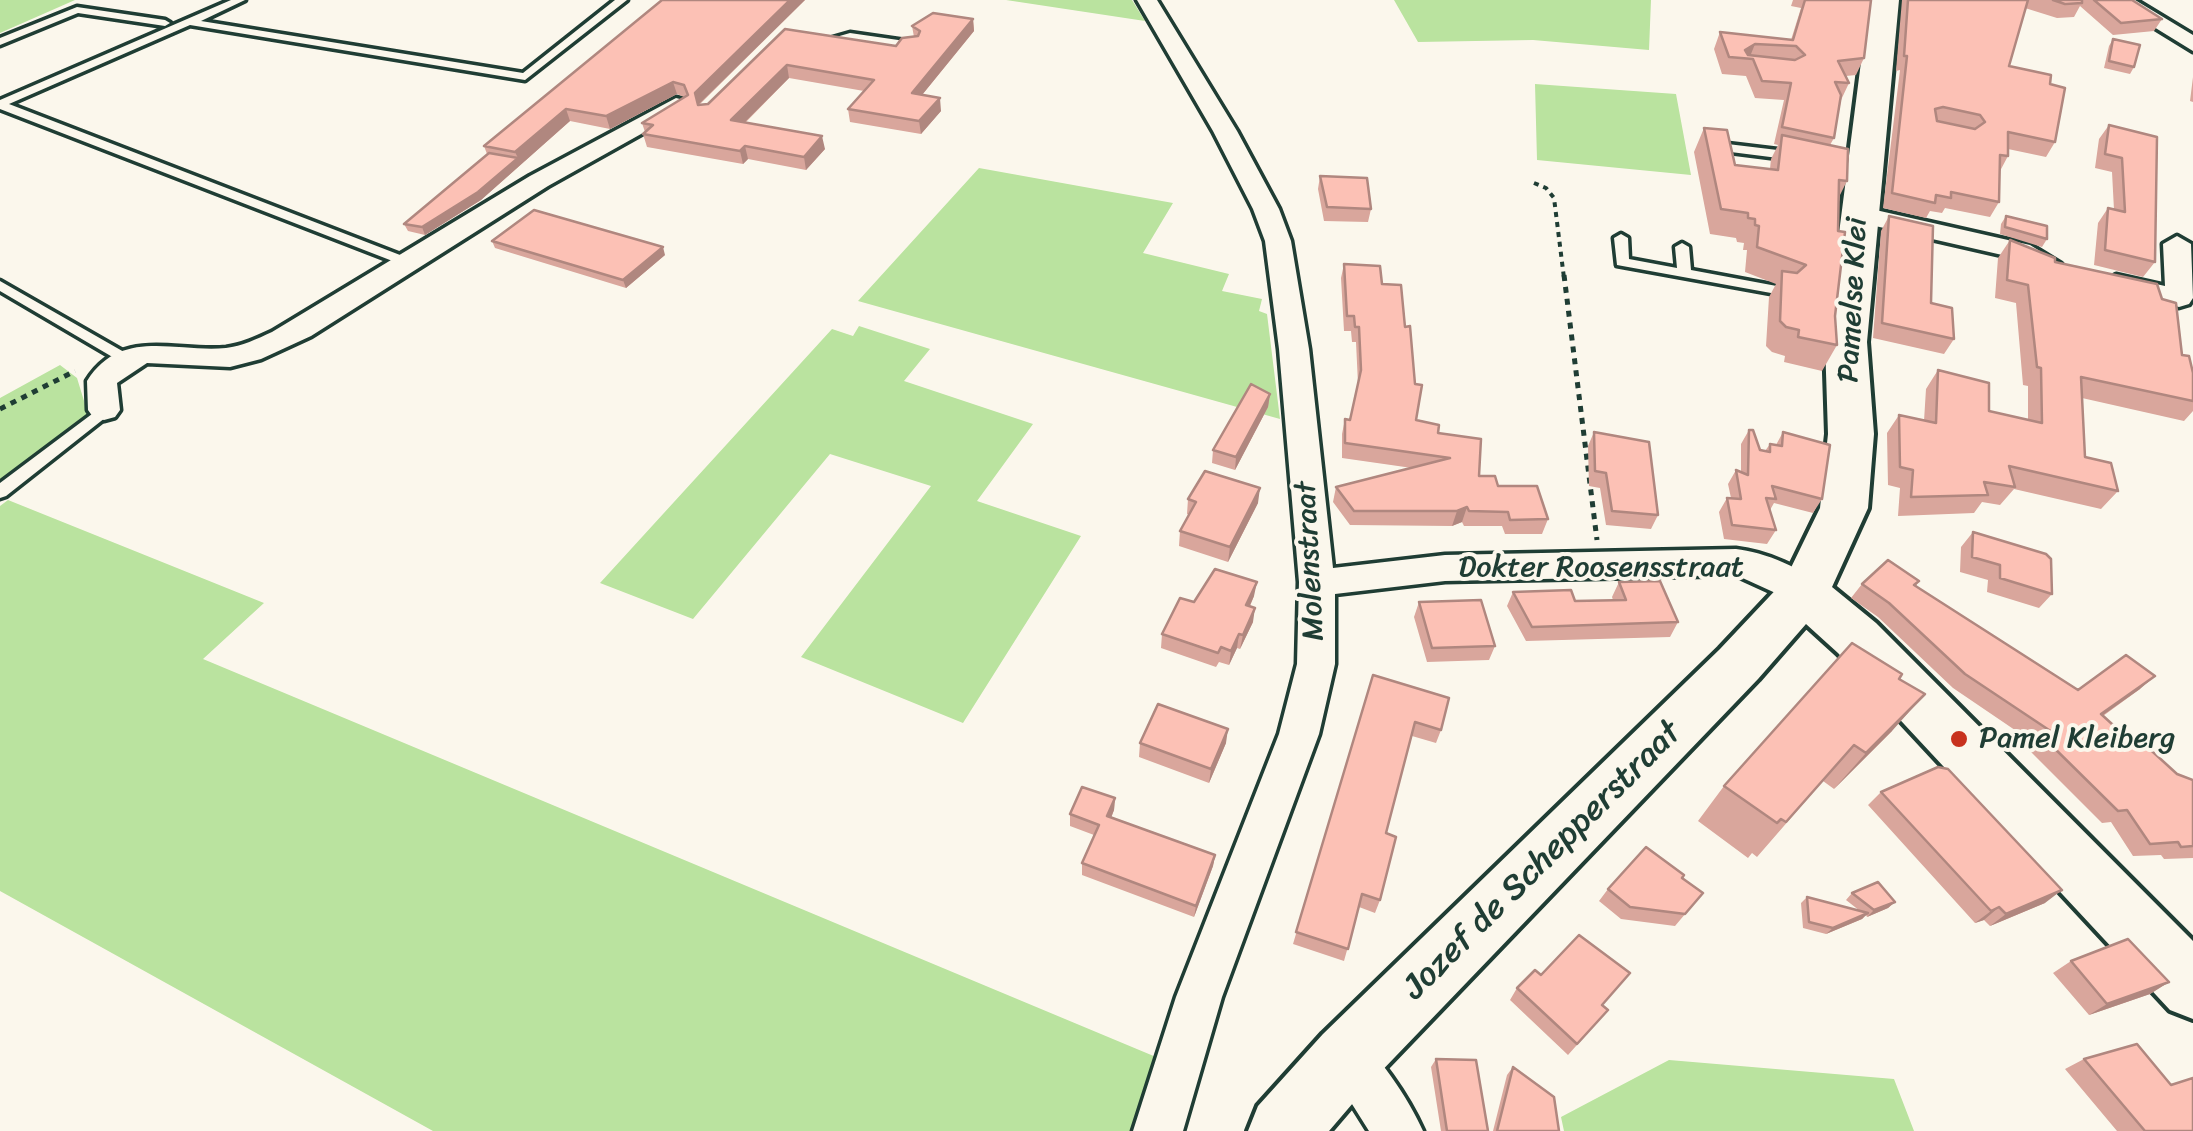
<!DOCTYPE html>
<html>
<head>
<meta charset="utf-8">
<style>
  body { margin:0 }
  canvas { display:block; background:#fbf7ec }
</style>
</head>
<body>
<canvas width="2193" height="1131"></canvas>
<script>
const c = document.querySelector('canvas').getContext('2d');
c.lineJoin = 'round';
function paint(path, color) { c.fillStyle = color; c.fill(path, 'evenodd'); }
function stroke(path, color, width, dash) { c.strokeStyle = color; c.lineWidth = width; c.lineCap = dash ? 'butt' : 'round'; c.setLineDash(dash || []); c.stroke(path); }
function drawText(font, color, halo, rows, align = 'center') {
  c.font = font + ' Sriracha,sans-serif'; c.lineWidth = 8; c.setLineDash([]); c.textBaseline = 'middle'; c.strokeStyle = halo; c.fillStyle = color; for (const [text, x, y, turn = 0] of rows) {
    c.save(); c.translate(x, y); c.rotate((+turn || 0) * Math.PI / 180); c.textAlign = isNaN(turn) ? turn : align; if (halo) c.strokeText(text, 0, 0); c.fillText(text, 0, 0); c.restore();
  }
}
paint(new Path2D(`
  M0,0h75l-75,33z
  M1006,0h126l13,21z
  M1394,0h257l-2,50 -116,-10 -115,2z
  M1535,84l141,10 15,81 -154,-15z
  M979,168l194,35 -30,50 86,21 -7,17 40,8 -3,12 8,3 13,105 -422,-118z
  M859,326l71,23 -26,32 129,43 -56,77 104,35 -118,187 -162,-66 130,-171 -101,-32 -137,165 -93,-36 232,-254 21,7z
  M60,365l17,13 11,36 -88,67v-83z
  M8,500l256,103 -61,56 953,398 -23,74h-700l-433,-240v-385z
  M1669,1060l225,19 20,52h-350l-3,-14z`), '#bae39f');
const lane = new Path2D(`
  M231,0h14l-44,21 322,52 92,-73h12l-102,80 -335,-55 -181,79 404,156 2,3 -7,4 -408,-158v-9z
  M77,7l88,13 5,3 -5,3 -87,-13 -78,32v-7z
  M850,33l62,9 6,3 -6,3 -62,-9 -16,3 -5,-3z
  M1711,142l83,10 6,4 -6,4 -87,-11v-6z
  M1621,234l7,4 1,21 48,9 -2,-21 7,-4 7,4 2,23 91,17 7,4 -7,4 -165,-30 -3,-27z
  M0,281l131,75 2,3 -2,3h-10l-121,-71z
  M104,405l6,1 2,4 -2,4 -104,82 -6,2v-15z`);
const street = new Path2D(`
  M1137,0h20l80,131 42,78 12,32 18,108 24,219 112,-13 291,-6c26,3 73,19 86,43l-5,10 -13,4 -68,-31 -291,6 -110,13v70l-16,70 -97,263 -39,134h-50l43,-134 103,-263 18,-70 2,-82 -20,-233 -14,-108 -12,-32 -40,-78z
  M2110,0h25l58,35v16z
  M676,98l8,2 4,5 -4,5 -136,76 -237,150 -50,23 -31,8 -83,-4 -30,20 3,27 -5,7 -11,3 -11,-3 -5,-7 -1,-29c34,-54 89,-28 139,-33 16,-2 31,-9 46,-16l258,-156z
  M1858,206l172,39 31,19 -14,8 -36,-15 -162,-37 -4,-6 4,-6z
  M2177,236l14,8 2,54 -4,6 -10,3 -73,-18 -4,-6 14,-8 49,11 -2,-42z
  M1347,1034c29,12 63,68 76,97h-54l-46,-73 7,-17z`);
const secondary = new Path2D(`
  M1869,0h30l-32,342 7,92 -6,74 -36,79 44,36 317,318v78l-23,-9 -332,-357 -32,-29 -48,55 -387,403 -42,49h-81l10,-25 65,-72 397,-385 65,-69 35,-72 8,-74 -3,-92z`);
stroke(lane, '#1f3d34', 7);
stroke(street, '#1f3d34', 7);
stroke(secondary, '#1f3d34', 8);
stroke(new Path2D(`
  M1534,183l12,5 8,10 10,80`), '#1f3d34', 4, [5, 5]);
stroke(new Path2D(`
  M1564,275l33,265
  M0,409l75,-38`), '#1f3d34', 5, [6, 6]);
paint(lane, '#fbf7ec');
paint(street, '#fbf7ec');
paint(secondary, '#fbf7ec');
paint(new Path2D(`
  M662,0h143l-106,105 9,-1 77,-75 111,17 18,-9 -2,-11 61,-7 1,12 -52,64 19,16 -20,23 -71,-12 -2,-13 16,-18 -75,-13 -44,45 80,26 -19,21 -58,-11 -5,5 -96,-17 -4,-13 2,-2 -3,-9 42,-26 -7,-3 -67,35 -40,-8 -89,79 -56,35 -17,-4 -4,-7 83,-70 -3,-8z
  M1793,0h78l-7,58 -8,17 -10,1 3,7 -8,17 -7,38 -4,7 17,36 -8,16 -4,119 2,29 -15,26 -38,-9 1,-6 -13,-4 -6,-6 3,-49 7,-13 -31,-12 2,-22h-4l1,-7 -7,-1 -1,-4 -26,-4 -16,-82 10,-24 31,37 35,4 1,-10 7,-14 -4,-1 10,-44 -29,-2 -9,-22 -24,-2 -8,-25 6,-17 71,8 10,-32 -10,-2z
  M1902,0h230l30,19 -8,12 -41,4 -33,-29 -6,11 -17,1 -32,-10 -16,58 41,18 5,58 -9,15 -38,-8v7l-8,15 -1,31 -9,15 -45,-9 -3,5 -12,-2 -4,7 -43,-10 17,-138 -4,1z
  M2113,39l21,28 -4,7 -26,-6 5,-22z
  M2193,77v25l-3,-1z
  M2109,125l48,12 -2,125 -12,15 -49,-12 4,-42 10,-15 6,2 -2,-38 -17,-4 4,-29z
  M1320,176l51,33 -3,13 -44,-1 -6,-32z
  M1889,216l42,87 23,36 -10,15 -71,-16 8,-107z
  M2006,216l41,23 -5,8 -42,-13 1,-10z
  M2010,240l45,22 127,93 11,18v38l-9,10 -102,-23 3,59 33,34 -17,18 -87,-20 -14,16 -18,-3 -8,11 -76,3 2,-28 -12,-3 -1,-52 12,-18 25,6 2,-32 12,-19 51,41 39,9v-34l-5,-1 -7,-82 -21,-5 3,-40z
  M492,241l173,14 -39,33 -131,-40z
  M1344,264l38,20 23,43 11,93 22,13 41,43 69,43 -6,15h-37l-3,-8h-38l-2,-4 -10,4 -102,-1 -17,-23 3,-15 76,-19 -70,-10v-24l3,-15 5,1 8,-36 -2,-42h-4l-1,-11h-7l-3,-53z
  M1270,394l-2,13 -33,63 -23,-7 1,-13z
  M1749,430l11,20 5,1 5,-7 6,1 7,-13 39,67 -9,14 -39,-10 -4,7 6,20 -9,14 -43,-5 -5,-27 8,-14h4l-3,-14 8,-14 5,2v-28z
  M1594,432l64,83 -7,14 -45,-4 -6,-37 -11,-2 -1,-40z
  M1188,499l70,4 -30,59 -49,-16 1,-15 9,-16 -2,-1z
  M1973,532l79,62 -13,14 -52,-16 1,-12 -28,-8 1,-25z
  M1919,581l-3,5 162,104 62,-1 -37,27 32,29 42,29 16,6v78l-29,1 -3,-4 -28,1 -22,-34 -9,1 -74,-74 6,-6 -81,-55 -75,-71 -27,-19 11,-14z
  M1619,582l59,40 -8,15 -144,4 -19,-35 6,-14 62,9 38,-1 -1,-3z
  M1254,596l-4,10 3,16 -13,27 -3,-1 -8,17 -10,-3 -3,5 -55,-19 1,-14 32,-32z
  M1419,602l76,44 -6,14 -62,2 -13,-45z
  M1373,675l68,55 -5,13 -24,-7 -26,97 -6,67 -5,13 -16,-6 -15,54 -51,-17z
  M1899,679l-7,52 -58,58 -11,-8 -66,76 -5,-4 -4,5 -50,-37 26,-35z
  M1140,743h86l-17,40 -70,-26z
  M1881,792l164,111 -55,23 -6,-6 -9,3 -107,-118z
  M1115,798l-1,12 -3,8 104,37 -2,11 -19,51 -112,-42v-12l12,-28 -24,-9v-12z
  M1608,889l95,4 -28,33 -54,-7 -22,-18z
  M1852,893l43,9 -7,6 -21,9 -1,-2 -4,4 -36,15 -23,-6 -2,-25 6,-6 53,14 -14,-11z
  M2071,961l98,21 -19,12 -61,21 -36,-42z
  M1541,975l62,30 5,5 -40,45 -58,-55 7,-12z
  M1436,1059l52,72h-47l-10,-64z
  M2084,1059l87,26 22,46h-76l-52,-62z
  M1513,1067l46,64h-66l14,-56z`), '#d9a69c');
paint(new Path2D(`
  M790,0h15l-107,105 -3,-12z
  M973,19l1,12 -61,75 -1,-13z
  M1755,44l-6,15 -4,-9z
  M787,65l2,13 -55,55 -3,-13z
  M673,82l4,12 -67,35 -4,-13z
  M940,98l1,13 -20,23 -2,-13z
  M566,109l4,12 -89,79 -56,35 -3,-8 96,-69 -3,-6z
  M822,136l3,13 -19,21 -2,-13z
  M745,146l3,13 -5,5 -3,-13z
  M663,247l2,8 -39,33 -3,-8z
  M1270,394l-2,13 -33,63 1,-13z
  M1260,488l-2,15 -30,59 2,-15z
  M1467,507l-5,15 -10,4 5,-15z
  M1257,582l-3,14 -10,23 2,-14z
  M1255,608l-2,14 -13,27 3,-14z
  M1239,634l-2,14 -8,17 2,-14z
  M2155,676l-15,13 -54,38 15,-13z
  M1925,694l-33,37 -58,58 32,-36z
  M1228,729l-2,14 -17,40 2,-14z
  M1115,798l-1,12 -7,18v-12z
  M1215,855l-2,11 -19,51 2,-11z
  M2062,890l-17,13 -55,23 16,-12z
  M1895,902l-7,6 -21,9 7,-7z
  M1999,907l-15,13 -9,3 16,-12z
  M1868,913l-6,6 -36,15 7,-6z
  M2169,982l-19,12 -61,21 18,-11z`), '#b0877f');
const building = new Path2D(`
  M662,0h128l-95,93 3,12 10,-1 77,-75 111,17 6,-8 16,-2 2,-5 -8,-5 21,-13 40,6 -61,74 28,5 -21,23 -71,-12 26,-29 -87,-15 -56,55 91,16 -18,21 -59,-11 -5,5 -97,-17 10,-9 -11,-2 46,-28 -4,-10 -11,-3 -67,34 -40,-7 -51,43 -31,-6z
  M1805,0h66l-7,58 -26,3 11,22 -14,-1 6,13 -7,43 -52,-11 9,-44 -29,-2 -9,-22 -24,-2 -9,-25 73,8zM1755,44l41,2 9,9 -10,5 -47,-5 -3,-5z
  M1908,0h120l-19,66 42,9 -1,9 15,4 -10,54 -47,-10v24l-8,-1 -1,47 -48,-10v6l-15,-3 -1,8 -43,-10 15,-137h-3zM1943,107l37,8 5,7 -10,7 -38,-8 -2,-12z
  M2053,0h29v3l-17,1z
  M2094,0h38l30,19 -41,4z
  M2113,39l27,6 -6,22 -25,-6z
  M2109,125l48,12 -2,125 -50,-12 3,-42 17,4 -3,-54 -17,-4z
  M1704,128l23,2 8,35 43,5 4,-35 66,14 -1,32 -8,-1 -1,51 7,1 -10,84 2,29 -39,-8 1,-7 -13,-3 -6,-6 2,-50 15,2 9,-8 -49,-18 2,-21 -4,-1v-6l-7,-1v-5l-27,-4z
  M489,153l29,5 -40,34 -56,35 -18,-3z
  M1320,176l47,2 4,31 -44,-2z
  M534,210l129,37 -40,33 -131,-39z
  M1889,216l44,10 -2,77 21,5 2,31 -72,-16z
  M2006,216l41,10v13l-42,-12z
  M2010,240l45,18v4l102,22 5,15 14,4 6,52 7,1 4,17v28l-112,-24 4,80 26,6 7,28 -109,-25 6,21 -31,-5 4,13 -77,2 2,-27 -13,-3 -1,-52 37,8 2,-53 51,13v28l53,12 -1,-55 -4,-1 -9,-82 -21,-5z
  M1344,264l36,2 2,18 19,1 4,42 5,-1 5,58 7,1 -6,35 23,5 -1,8 43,6 -2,37h16l3,10h39l11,33 -38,1 -2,-8 -39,-1 -2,-4 -10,4h-103l-18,-24 114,-29 -105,-15v-24l5,1 11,-50 -2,-43h-4l-1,-11h-7z
  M1251,384l19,10 -34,63 -23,-7z
  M1749,430h4l7,20 10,2v-8l12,2 1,-14 47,13 -8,54 -50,-13 4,13 -10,-1 10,32 -44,-5 -5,-27 14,1 -5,-29 12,5z
  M1594,432l55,10 9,73 -46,-4 -6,-38 -11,-2z
  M1205,471l55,17 -30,59 -50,-16 16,-29 -8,-3z
  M1973,532l73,22 5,5 1,35 -52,-16v-13l-28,-8z
  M1888,560l31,21 -5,4 164,105 48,-35 29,21 -54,38 34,31 7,-3 35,32 16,6v66l-12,1 -3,-5 -28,2 -23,-34 -9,1 -76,-75 10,-4 -87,-58 -76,-71 -27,-19z
  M1215,569l42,13 -11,23 9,3 -12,27 -4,-1 -8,17 -10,-4 -3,6 -56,-19 18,-36 14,4z
  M1660,581l18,41 -146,5 -19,-35 58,-2 4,11 51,-1 -7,-18z
  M1481,600l14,46 -63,2 -13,-46z
  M1852,643l50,31 -3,5 26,15 -59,59 -12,-8 -68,77 -5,-3 -4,4 -53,-37z
  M1373,675l76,23 -8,32 -26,-8 -29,111 10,4 -16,63 -18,-6 -14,55 -52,-17z
  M1158,704l70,25 -17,40 -71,-26z
  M1938,767l10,2 114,121 -56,24 -7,-7 -8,4 -110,-119z
  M1082,787l33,11 -8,18 108,39 -19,51 -114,-43 17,-38 -29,-11z
  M1646,847l38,28 -2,3 21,15 -18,21 -55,-7 -22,-18z
  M1878,882l17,20 -21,8 -22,-17z
  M1807,897l61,16 -35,15 -24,-6z
  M1579,935l51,38 -28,32 6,5 -31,34 -60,-56 18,-18 6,5z
  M2128,939l41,43 -62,22 -36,-43z
  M2137,1044l34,41 22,-7v53h-48l-61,-72z
  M1436,1059l40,1 12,71h-41z
  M1513,1067l41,30 5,34h-62z`);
paint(building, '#fcc1b5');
stroke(building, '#b0877f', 2.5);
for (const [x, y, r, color] of [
  [1959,739,10,"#c8321e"]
]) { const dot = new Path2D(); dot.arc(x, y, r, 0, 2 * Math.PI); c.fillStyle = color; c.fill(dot); stroke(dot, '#fbf7ec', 4); }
drawText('30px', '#1f3d34', '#fbf7ec', [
  ["Pamelse Klei",1854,300,-87],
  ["Molenstraat",1311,561,-93],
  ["Dokter Roosensstraat",1601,568]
]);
drawText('30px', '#1f3d34', '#fbf7ec', [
  ["Pamel Kleiberg",1979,739]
], 'left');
drawText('35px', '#1f3d34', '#fbf7ec', [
  ["Jozef de Schepperstraat",1543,861,-45]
]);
</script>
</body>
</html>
